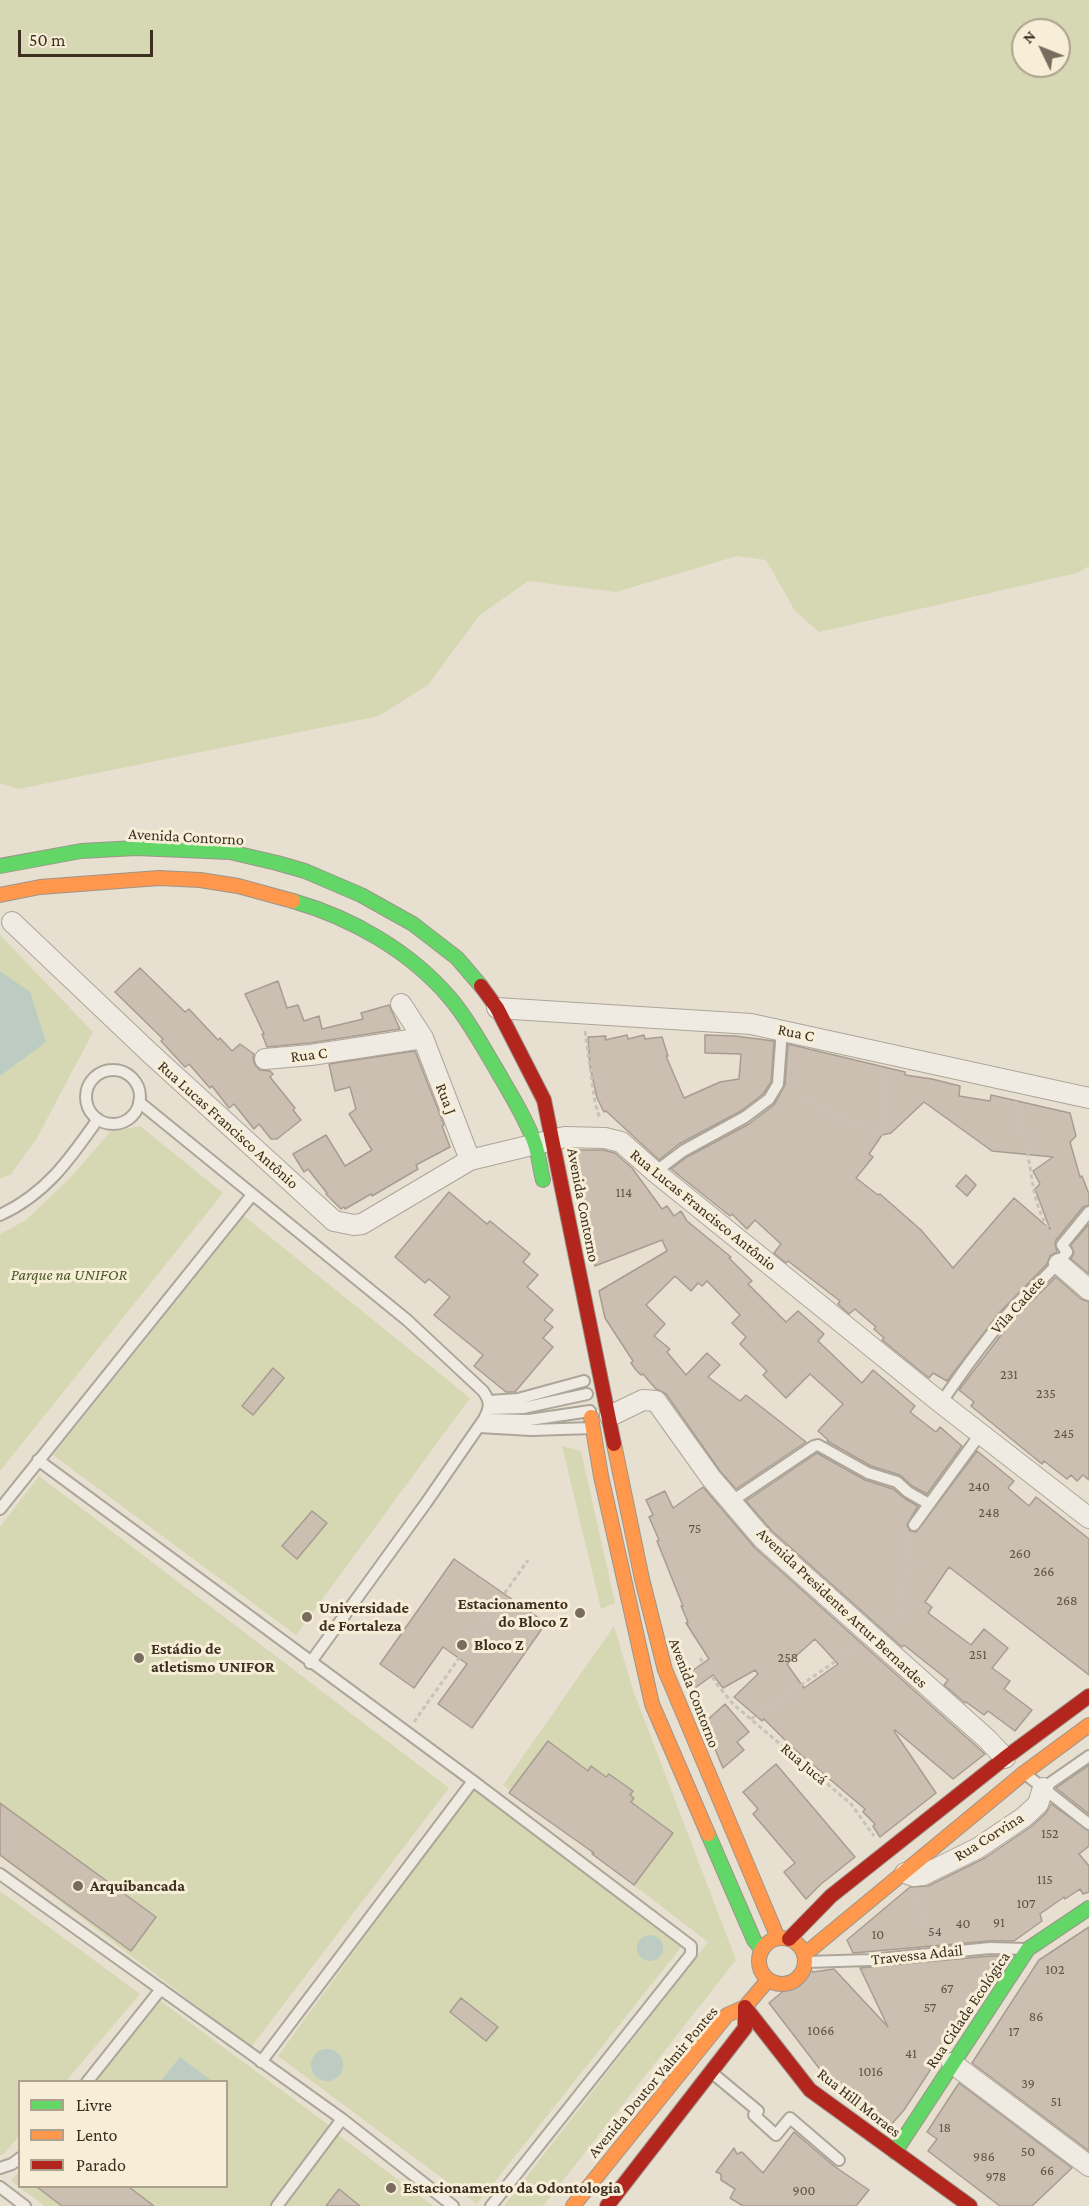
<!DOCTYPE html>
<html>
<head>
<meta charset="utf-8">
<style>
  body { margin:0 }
  #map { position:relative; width:1089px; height:2206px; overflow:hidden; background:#e7e0d1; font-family:"Crimson Pro",serif }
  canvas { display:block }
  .legend { position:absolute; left:18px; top:2080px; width:210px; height:108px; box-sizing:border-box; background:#f7eed8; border:2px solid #ada18e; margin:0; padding:8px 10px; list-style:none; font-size:18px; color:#3d2e20 }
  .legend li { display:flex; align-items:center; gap:12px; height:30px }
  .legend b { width:30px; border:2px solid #ada18e }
  .north { position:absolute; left:1011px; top:18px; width:60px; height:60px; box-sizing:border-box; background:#f7eed8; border:2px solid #ada18e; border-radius:50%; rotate:313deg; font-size:16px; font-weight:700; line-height:24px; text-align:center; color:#3d2e20 }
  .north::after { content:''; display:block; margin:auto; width:21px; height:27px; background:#786c5e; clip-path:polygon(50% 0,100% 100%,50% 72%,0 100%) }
  .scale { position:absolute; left:18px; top:30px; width:135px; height:27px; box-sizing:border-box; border:3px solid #3d2e20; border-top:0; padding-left:8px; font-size:18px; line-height:21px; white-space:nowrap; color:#3d2e20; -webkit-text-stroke:4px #f7eed8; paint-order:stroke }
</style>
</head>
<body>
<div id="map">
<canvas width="1089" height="2206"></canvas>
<ul class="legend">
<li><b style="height:8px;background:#63d668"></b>Livre</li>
<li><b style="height:8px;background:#ff974d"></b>Lento</li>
<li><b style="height:8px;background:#b3261e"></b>Parado</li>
</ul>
<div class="north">N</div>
<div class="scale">50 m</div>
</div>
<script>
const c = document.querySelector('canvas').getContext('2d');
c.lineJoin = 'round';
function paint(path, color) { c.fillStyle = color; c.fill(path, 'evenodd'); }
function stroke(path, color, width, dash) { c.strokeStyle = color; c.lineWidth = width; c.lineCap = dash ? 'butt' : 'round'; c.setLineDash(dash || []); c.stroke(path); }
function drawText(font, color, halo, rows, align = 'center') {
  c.font = font + ' "Crimson Pro",serif'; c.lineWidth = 6; c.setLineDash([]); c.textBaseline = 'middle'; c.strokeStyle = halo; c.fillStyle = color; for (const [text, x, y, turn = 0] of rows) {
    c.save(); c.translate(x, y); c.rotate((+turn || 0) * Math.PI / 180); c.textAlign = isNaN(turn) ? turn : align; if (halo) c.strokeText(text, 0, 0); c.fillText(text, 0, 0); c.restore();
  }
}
paint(new Path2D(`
  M0,0h1089v566l-12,7 -258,59 -24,-21 -29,-51 -29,-4 -121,36 -88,-11 -49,35 -51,69 -49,31 -361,73 -18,-6zM1023,30h36v36h-36z
  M0,935l93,97 -56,106 -26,36 -11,5z
  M140,1126l83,67 -223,278v-237l26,-14 45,-43 39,-45z
  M244,1216l226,182 -174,237 -243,-180z
  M562,1446l19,5 34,152 -14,6z
  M39,1476l410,312 -198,259 -251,-191v-329z
  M614,1626l19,64 103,270 -193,246h-39l204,-264 -205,-157z
  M473,1788l209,158 -205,258 -199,-148z
  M0,1891l140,103 -74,87 -46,1 -1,54 -16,19h-3z
  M158,1999l172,127 -59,80h-226l-34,-25 8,-10 1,15h206v-104l-133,-1z
  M337,2134l96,72h-149z`), '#d6d7b3');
paint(new Path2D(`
  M0,971l30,21 16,50 -46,34z
  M637 1948a13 13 0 1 1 26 0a13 13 0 1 1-26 0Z
  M311 2065a16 16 0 1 1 32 0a16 16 0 1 1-32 0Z
  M180,2057l32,24h-51z`), '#bcccc2');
const building = new Path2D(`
  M140,968l45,44 4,-3 29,31 2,-2 12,13 8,-7 14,10 -1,5 2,6 5,5 10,1 3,3 -3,3 25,31 -2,2 8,10 -24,19h-6l-12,-15 -5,5 -20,-25 -5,4 -17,-22 -2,2 -21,-24 -4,3 -24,-26 2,-2 -48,-47z
  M278,981l9,27 11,-3 6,16 15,-5 3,13 41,-10 -2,-6 28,-8 11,24 -90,14 -43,4 -5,-13h2l-19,-40z
  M627,1035l1,4 16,-4 1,4 17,-2 6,19h-2l18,42 36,-16 19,-3 2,-25 -36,-1v-18l30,1 39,5 -3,41 -8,12 -22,17 -62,33 -20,16 -53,-49 -2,1 -7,-14 -7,-32 -2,-29 18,-1 -1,4z
  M788,1044l117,28v3l27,4 28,7 -1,10 31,5 1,-6 79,18 6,23 -6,6 10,35 2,-1 7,18v11l-6,2 -27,33 -1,5 2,7 -7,4 -3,8 -48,49 -52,68 -14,-8 -4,5 -47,-38 2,-2 -10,-9 2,-2 -21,-18 -6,5 -11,-10 2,-3 -52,-40 -2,2 -12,-10 7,-9 -26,-24 -8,9 -15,-15 -2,2 -59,-47 16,-12 62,-33 25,-19 11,-20zM924,1102l68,49 61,6 -20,14 7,13 -5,5 15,40 -36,-31 -61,70 -32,-38 -41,-36 -2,1 -22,-17 17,-21 -4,-3 13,-19 9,-2z
  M415,1051l29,74 -2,1 8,21 -34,18 2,4 -46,27 -1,-2 -26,15 -1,-2 -3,2 -15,-15 1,-1 -19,-24 -4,3 -11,-18 33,-19 19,31 27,-16 -23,-36 7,-5 -6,-22 -15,4 -6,-27z
  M570,1150h33l12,3 17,15 30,41 5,-3 7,10 7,-5 6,10 44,36 -2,1 23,23 -4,3 38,38 12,-11 26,23 -6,7 44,42 11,-13 42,36 -5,6 26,20 4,-5 22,19 -35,48 -15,-8 -12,-11 -29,-9 -44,-25 1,-1 -10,-9 25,-27 -33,-30 -24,24 -23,-23 4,-4 -27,-27 6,-7 -14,-14 8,-8 -33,-34 -5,5 -4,-3 -7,8 -16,-15 -29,29 19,19 -11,12 16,13 -3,3 19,23 21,-22 13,12 -12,12 32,24 6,-6 60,47 -70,47 -16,-18 -54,-77 -10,-5 -13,-15 -2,1 -5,-5 -5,-7 2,-2 -28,-43 -6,-27 68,-40 -5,-11 -67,26z
  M966,1175l10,10 -9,11 -11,-10z
  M449,1192l38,32 3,-3 40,33 -7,8 15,13 -11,12 26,23 -9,10 9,7 -10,11 10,9 -38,45h-9l-32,-26 9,-11 -49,-40 16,-18 -21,-18 -4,4 -30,-26z
  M1089,1224v50l-18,-15 3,-6 -3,-8z
  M1056,1277l25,22 8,3v178l-6,-5 -6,6 -6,-6 -4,4 -23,-18 -2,3 -71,-58 3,-4 -15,-12 52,-68z
  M273,1368l11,10 -31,37 -11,-9z
  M977,1451l37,30 -6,7 21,18 7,-9 53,42v136l-140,-108 -24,35 7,5 -4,6 43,32 13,-16 24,19 -16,20 18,13 -6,8 28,21 -17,21 -27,-20 -4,4 -18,-13 -1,1 -21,-18 4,-5 -44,-35 -2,2 -130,-116 -26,-30 71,-48 48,27 28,9 11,9 14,8 -11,19 3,6 6,1z
  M703,1487l52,61 230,206 -32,25 -58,-49 -1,1 42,62 -56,44 -7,-11 2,-2 -12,-12 2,-3 -71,-60 -30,-30 -2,2 -28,-24 24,-23 -3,-4 -32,18 -10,-13 -22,16 -6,-15 24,-17 -23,-36 2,-1 -7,-16h2l-26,-65 2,-1 -10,-23 4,-2 -7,-15 19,-9 8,17zM815,1639l23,25 -34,24 -17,-24z
  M312,1511l15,12 -30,36 -15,-13z
  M454,1559l92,64 -74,105 -34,-24 29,-40 -24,-17 -29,41 -34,-24z
  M725,1704l24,28 -12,10 7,8 -21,18 -19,-45z
  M548,1741l40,30 3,-5 15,11 3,-3 24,17 -3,4 4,3 -3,4 42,31 -39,52 -42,-31 2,-1 -85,-60z
  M776,1764l79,93 -34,27 -15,15 -22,-27 11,-9 -42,-49 5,-5 -15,-17z
  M1089,1765v49l-33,-26z
  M0,1803l156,114 -25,34 -131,-96z
  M1051,1804l38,27v15l-10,8 10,12v26l-6,2 -3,-5 -15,10 -1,-2 -24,17 2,7 -28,20h-25l-136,12 -6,-13 63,-53 18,-1 57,-28 47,-32 14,-13z
  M1089,1927v224l-117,-88 67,-103z
  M990,1956h15l-101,154 -14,16 -12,-10 -2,2 -17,-12 2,-4 -25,-21 -4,4 -63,-82 41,-34 3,3 21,-3 54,58 -28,-59z
  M461,1998l37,29 -12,14 -36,-29z
  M959,2083l113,85 -40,38h-32l-72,-55 9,-12 -10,-7z
  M794,2132l40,34 35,24 -13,16h-113l-13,-8 5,-9 -14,-9v-6l-5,-2 18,-24 3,6 5,-2 21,21z
  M37,2187h92l25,19h-92z
  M339,2189l21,17h-34z`);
paint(building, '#cbbfb2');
stroke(building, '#a89c90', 1.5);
const lane = new Path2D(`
  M86 1097a27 27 0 1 1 54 0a27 27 0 1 1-54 0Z
  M139,1102l268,218 76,71c8,11 7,16 1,28l-58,84 -116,160
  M655,1172l28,-21 62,-34 24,-18 9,-15 4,-55
  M0,1215c46,-21 70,-56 98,-96
  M490,1401l28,-2 66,-18
  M941,1403c23,-34 47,-67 74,-97 17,-18 38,-34 52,-54l-5,-7 27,-33
  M490,1409l33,-1 64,-14
  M484,1419l45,1 61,-9
  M479,1427l52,3 62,-2
  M38,1460l435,321 218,165v8l-200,252
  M732,1501l82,-55 4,-1 50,28 29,9 11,10 21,12
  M0,1509l252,-314
  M914,1525l67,-92
  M1024,1773l65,51
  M1043,1788l46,-32
  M0,1874l342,245 111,87
  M806,1962l64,-2 120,-12 37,1
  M261,2062l212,-281
  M711,2072l47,39 -4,4 22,20 14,-17 49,42
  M87,2082l74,-93
  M0,2168l12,-4 8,-6
  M0,2187l25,19
  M277,2206l65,-87`);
const street = new Path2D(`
  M12,922l139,132 183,167 20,4 8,-1 108,-64 95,-23 40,1 16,4 34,30 286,231 148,115
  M401,1004l22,34 47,122
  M497,1008l254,16 338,74
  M265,1059l46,-4 112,-17
  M1059,1264l30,26
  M610,1416l33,-16 13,1 55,77 52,61 224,200 18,19
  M905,1873l9,3 9,-1 55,-27 46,-31 14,-13 5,-16
  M952,2063l137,103`);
const fast = new Path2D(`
  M0,866l81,-15 55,-3 94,4 47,11 28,8 56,24 52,29 44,34 24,28
  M293,901c59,17 117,50 157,97 18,21 31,46 45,69 14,25 31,51 40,77 4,12 5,24 8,36
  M708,1834l46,106 8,10
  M895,2152l133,-203 61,-41`);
const slow = new Path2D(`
  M0,895l40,-8 119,-9 41,2 38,6 55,15
  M591,1417l10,59 51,228 56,130
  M614,1444l28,135 23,91 113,268
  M759 1961a23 23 0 1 1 46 0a23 23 0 1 1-46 0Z
  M804,1955l220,-182 65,-48
  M573,2206l154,-191 18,-8 23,-27`);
const jam = new Path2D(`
  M481,986l16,22 47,92 70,344
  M789,1939l42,-43 174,-138 84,-62
  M745,2007l65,83 160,116
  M607,2206l138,-178v-21`);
stroke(lane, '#ada599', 14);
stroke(street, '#ada599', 22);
stroke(fast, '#9c958a', 16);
stroke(slow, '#9c958a', 16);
stroke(jam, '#9c958a', 16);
stroke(new Path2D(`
  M585,1031l10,72 5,16
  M804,1099l9,2 21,14 50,20 2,-35 -6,-30
  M1015,1101c3,15 8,30 11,45 7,30 6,63 27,88
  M890,1627l14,-20c-2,-7 -2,-15 -1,-23 3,-13 14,-19 5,-33l2,-13
  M700,1658l19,29 14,17 118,100 23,32
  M751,1719l107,-73
  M414,1722l114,-162
  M916,1894l15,45`), '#c8c2b9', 3, [4.5, 3]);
stroke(lane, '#efebe3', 10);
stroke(street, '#efebe3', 20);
stroke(fast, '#63d668', 14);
stroke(slow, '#ff974d', 14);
stroke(jam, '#b3261e', 14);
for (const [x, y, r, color] of [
  [580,1613,6,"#786c5e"],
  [307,1617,6,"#786c5e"],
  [462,1645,6,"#786c5e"],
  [139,1658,6,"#786c5e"],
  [78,1886,6,"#786c5e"],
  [391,2188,6,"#786c5e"]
]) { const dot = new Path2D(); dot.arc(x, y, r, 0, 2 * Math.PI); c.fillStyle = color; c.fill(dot); stroke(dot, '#f7eed8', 2); }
drawText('14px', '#605244', null, [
  ["114",624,1193],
  ["231",1009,1375],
  ["235",1046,1394],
  ["245",1064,1434],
  ["240",979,1487],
  ["248",989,1513],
  ["75",695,1529],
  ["260",1020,1554],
  ["266",1044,1572],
  ["268",1067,1601],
  ["251",978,1655],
  ["258",788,1658],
  ["152",1050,1834],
  ["115",1045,1880],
  ["107",1026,1904],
  ["91",999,1923],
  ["40",963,1924],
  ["54",935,1932],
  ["10",878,1935],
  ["102",1055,1970],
  ["67",947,1989],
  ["57",930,2008],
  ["86",1036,2017],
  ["1066",821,2031],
  ["17",1014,2032],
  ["41",911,2054],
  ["1016",871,2072],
  ["39",1028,2084],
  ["51",1056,2102],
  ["18",945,2128],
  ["50",1028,2152],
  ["986",984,2157],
  ["66",1047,2171],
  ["978",996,2177],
  ["900",804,2191]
]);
drawText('16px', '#3d2e20', '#f7eed8', [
  ["Avenida Contorno",186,837,3],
  ["Rua C",796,1033,12],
  ["Rua C",309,1055,-7],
  ["Rua J",446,1099,69],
  ["Rua Lucas Francisco Antônio",228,1125,42],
  ["Avenida Contorno",583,1205,79],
  ["Rua Lucas Francisco Antônio",703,1210,39],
  ["Vila Cadete",1018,1305,-48],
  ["Avenida Presidente Artur Bernardes",842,1608,43],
  ["Avenida Contorno",694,1693,69],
  ["Rua Jucá",804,1764,40],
  ["Rua Corvina",989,1837,-32],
  ["Travessa Adail",917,1955,-6],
  ["Rua Cidade Ecológica",968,2010,-56],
  ["Avenida Doutor Valmir Pontes",653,2082,-50],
  ["Rua Hill Moraes",859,2103,38]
]);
drawText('italic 16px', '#4d5a26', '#f7eed8', [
  ["Parque na UNIFOR",69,1275]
]);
drawText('bold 16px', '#3d2e20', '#f7eed8', [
  ["Estacionamento",568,1604,"right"],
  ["do Bloco Z",568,1622,"right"],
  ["Universidade",319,1608],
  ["de Fortaleza",319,1626],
  ["Bloco Z",474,1645],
  ["Estádio de",151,1649],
  ["atletismo UNIFOR",151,1667],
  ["Arquibancada",90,1886],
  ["Estacionamento da Odontologia",403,2188]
], 'left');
</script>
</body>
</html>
